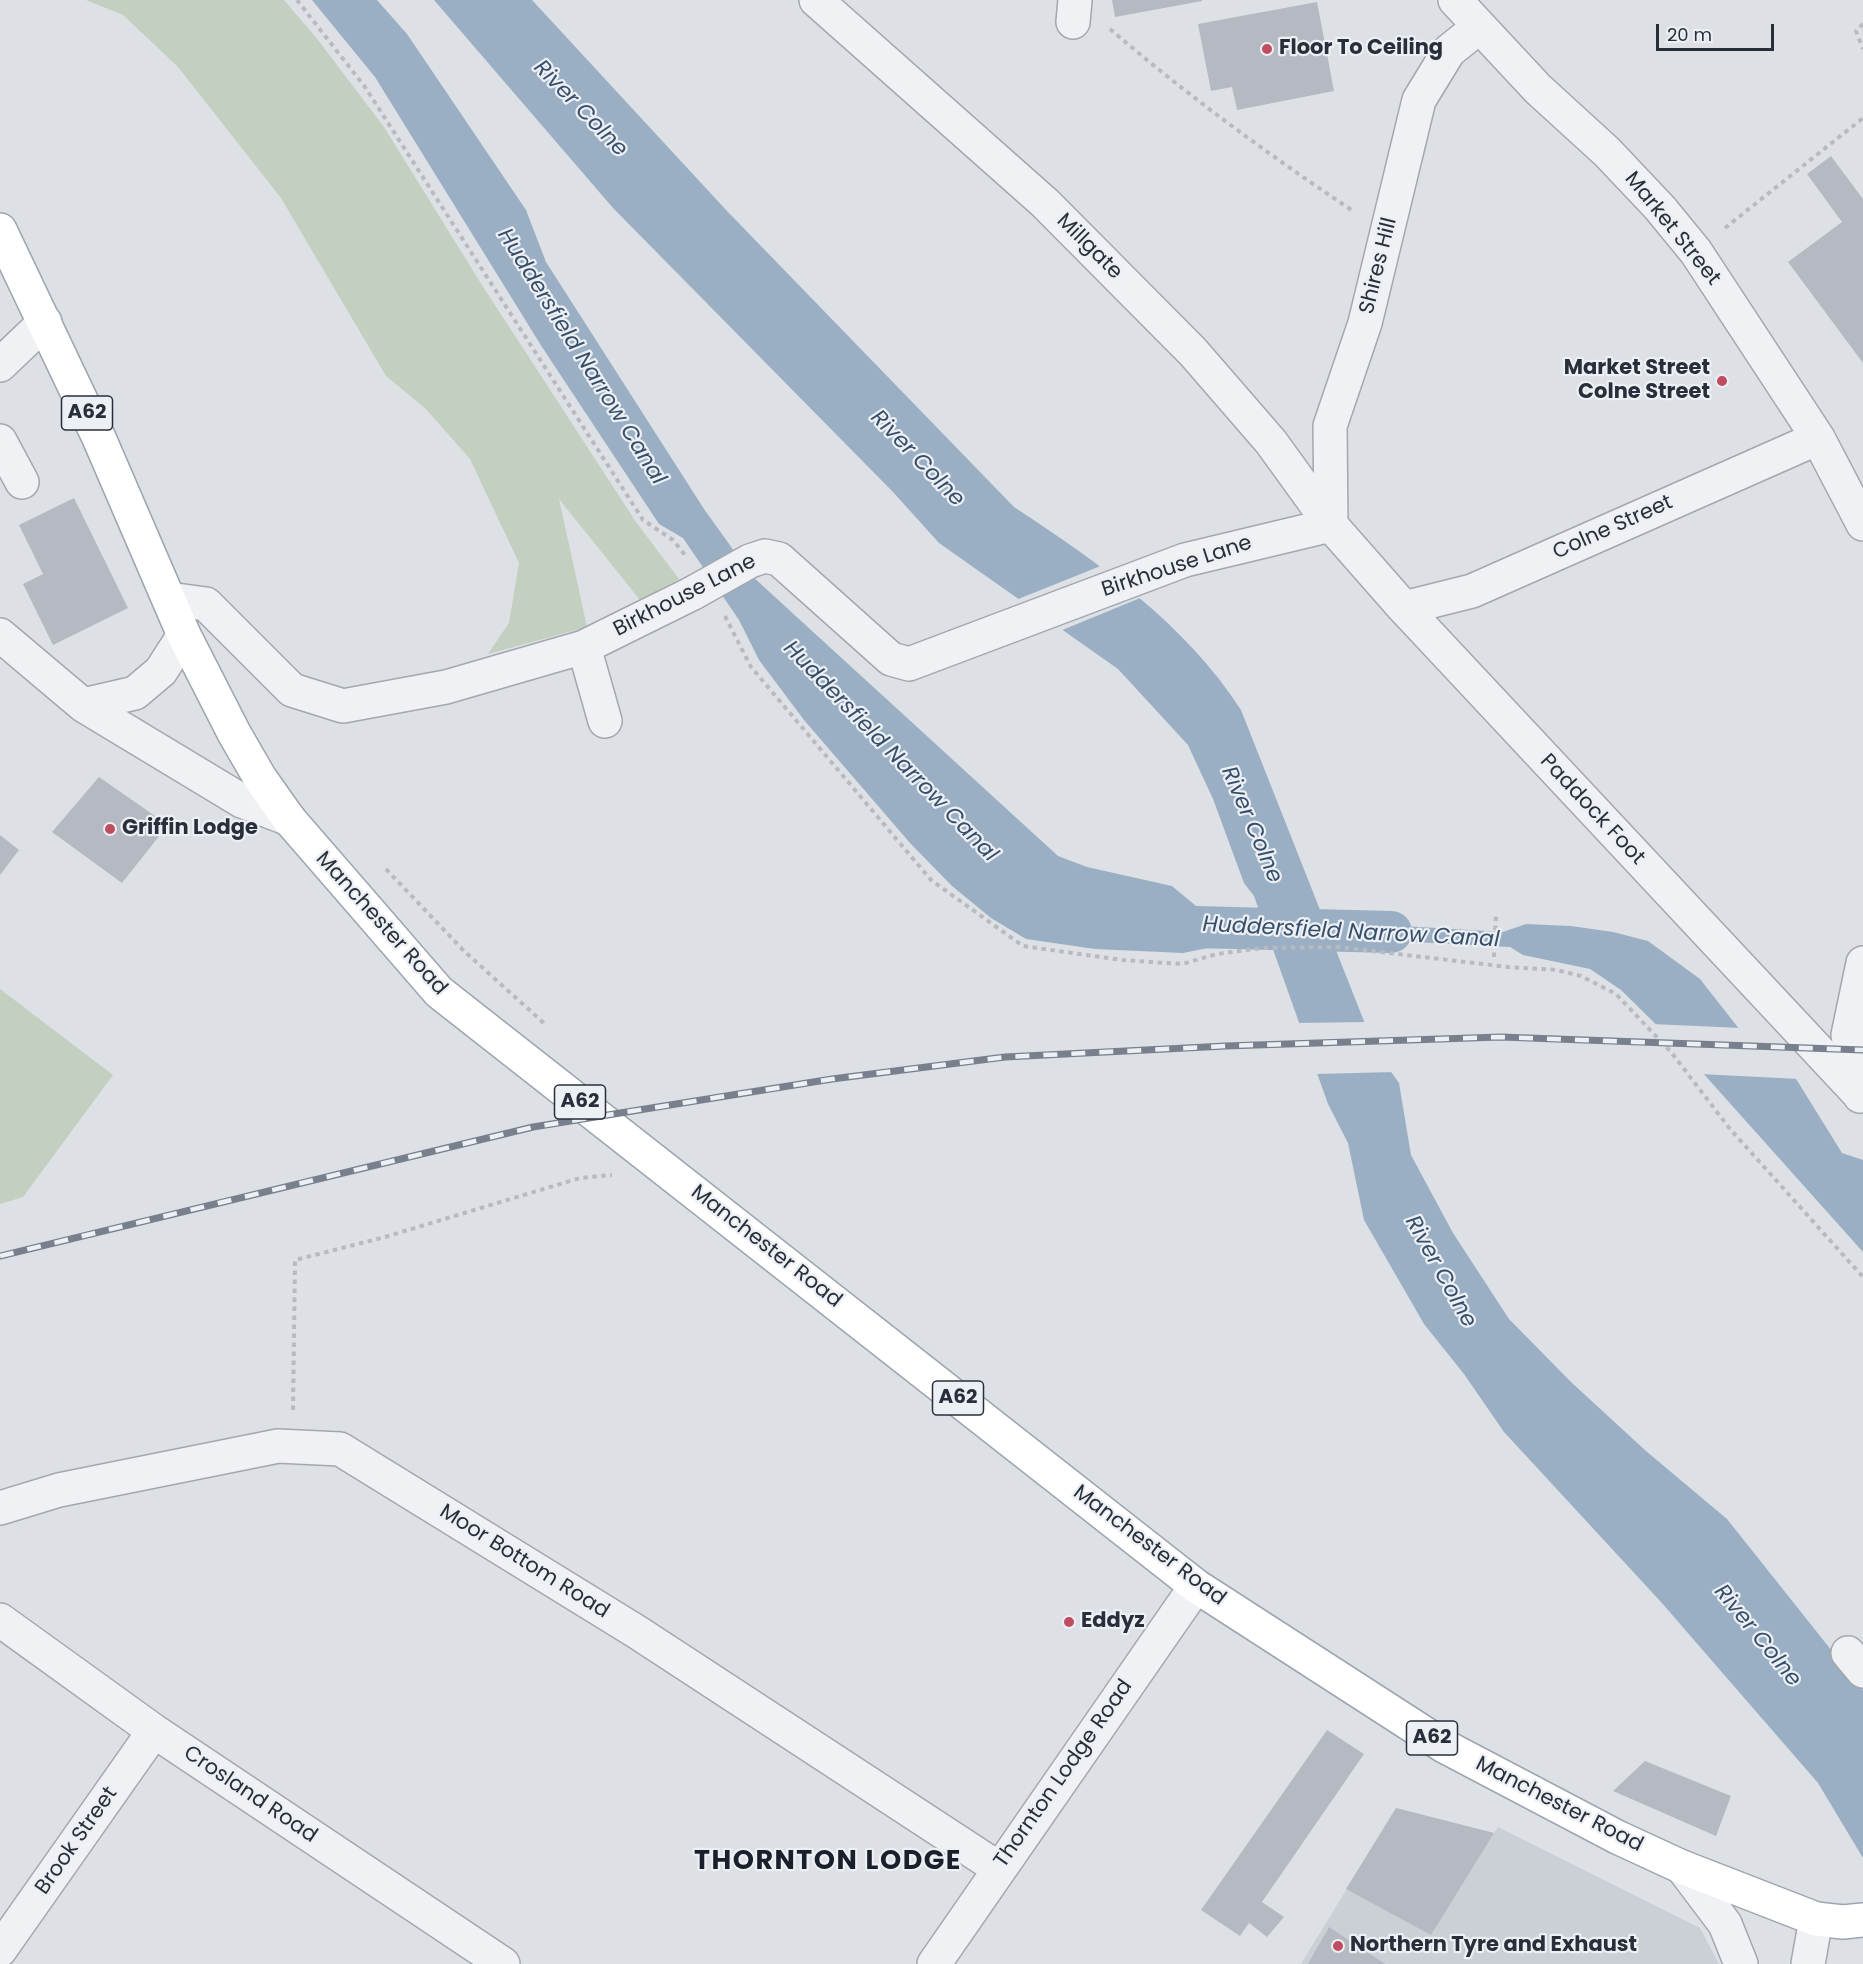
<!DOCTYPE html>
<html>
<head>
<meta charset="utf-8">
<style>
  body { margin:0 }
  #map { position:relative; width:1863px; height:1964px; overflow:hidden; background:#dde0e5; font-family:Poppins,sans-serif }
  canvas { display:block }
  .scale { position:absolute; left:1656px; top:24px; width:118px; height:27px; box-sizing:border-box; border:3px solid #282f3a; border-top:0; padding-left:8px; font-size:18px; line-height:21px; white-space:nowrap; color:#282f3a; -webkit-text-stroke:4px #eceff3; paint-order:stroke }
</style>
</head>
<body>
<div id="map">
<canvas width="1863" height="1964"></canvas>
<div class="scale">20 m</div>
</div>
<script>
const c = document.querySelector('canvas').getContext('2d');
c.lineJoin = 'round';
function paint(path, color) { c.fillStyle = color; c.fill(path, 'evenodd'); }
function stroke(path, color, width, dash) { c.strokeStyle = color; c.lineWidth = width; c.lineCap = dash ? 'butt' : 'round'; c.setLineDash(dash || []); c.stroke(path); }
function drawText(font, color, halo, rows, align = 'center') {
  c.font = font + ' Poppins,sans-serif'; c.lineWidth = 4.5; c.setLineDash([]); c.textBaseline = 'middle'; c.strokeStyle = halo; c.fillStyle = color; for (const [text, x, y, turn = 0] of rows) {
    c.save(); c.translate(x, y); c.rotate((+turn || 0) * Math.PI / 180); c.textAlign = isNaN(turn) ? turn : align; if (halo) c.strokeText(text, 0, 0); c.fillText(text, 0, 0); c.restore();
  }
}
paint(new Path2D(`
  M1396,1808l98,25 4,-6 202,101 19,36h-418z`), '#cbcfd6');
paint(new Path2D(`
  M86,0h198l34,40 66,87 96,155 156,240 43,57 -39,21 -81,-101 28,128 -99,27 21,-31 10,-60 -49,-104 -44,-50 -40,-33 -105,-178 -103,-131 -55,-52z
  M0,989l113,86 -90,122 -23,7z`), '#c3cfbf');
paint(new Path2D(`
  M312,0h65l30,34 119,176 20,52 158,247 48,67 306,280 29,11 85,19 24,20 49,10 9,13 -7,11 -64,13 -88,-4 -69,-10 -35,-21 -39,-32 -42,-43 -106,-123 -45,-60 -20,-40 -56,-82 -24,-14 -117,-177 -167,-270z
  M434,0h98l195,211 287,296c85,56 171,116 227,203l134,339 24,34 12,72 42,78 56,86 62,63 75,69 81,68 136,171v168l-45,-75 -157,-181 -157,-170 -40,-58 -40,-50 -60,-104 -16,-77 -20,-39 -74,-208 -10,-13 -31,-84 -25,-54 -70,-76 -179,-126 -46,-51 -280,-284z
  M1336,922l167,10 23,-8 45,2 42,6 35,9 52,38 62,79 23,3 57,92 21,7v92l-178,-199 -64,-63 -31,-21 -67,-14 -13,-8 -172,-9 -6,-9z`), '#9aafc3');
paint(new Path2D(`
  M1103,565l42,31 -85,35 -44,-31z
  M1367,1022l10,26 18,24 -80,2 -20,-51z
  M1651,1024l92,4 20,27 24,4 12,20 -99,-5z`), '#dde0e5');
stroke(new Path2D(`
  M1195,927l196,5`), '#9aafc3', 42);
paint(new Path2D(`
  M1112,0h90v1l-87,16z
  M1317,2l17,89 -97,19 -5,-23 -21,4 -13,-67z
  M1831,156l32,43v164l-75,-101 54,-40 -35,-48z
  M74,498l54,110 -75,37 -30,-61 20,-10 -24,-49z
  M99,777l69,48 -46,58 -70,-51z
  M0,835l19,15 -19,25z
  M1327,1730l37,24 -102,148 22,15 -17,20 -18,-14 -9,13 -39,-26z
  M1645,1761l86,35 -15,40 -103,-45z
  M1396,1808l98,25 -63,102 -85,-46z
  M1329,1927l56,37h-77z`), '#b5bac2');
const minor = new Path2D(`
  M816,0l229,203 148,149 78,90 60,83 73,83 453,484
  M1455,0l83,89 69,63 53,56 36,44 122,186 45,86
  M1073,22l2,-22
  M0,365l45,-43
  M0,441l22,41
  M1331,525l-1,-99 35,-103 54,-223 30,-49 30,-24
  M750,561l15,-5 14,3 112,100 18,5 276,-104 146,-35
  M169,599l37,5 86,86 51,16 103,-19 138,-40 109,-54
  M1404,608l68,-17 346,-153
  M0,635l83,70 159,96 47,18
  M584,647l21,74
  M83,705l52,-12 26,-22 23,-36
  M1860,1096l-12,-61 15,-72
  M0,1508l59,-18 219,-44 62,3 297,183 361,236
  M0,1620l154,111 349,233
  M1848,1653l15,18
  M1682,1867l43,57 16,40
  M0,1950l154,-219
  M934,1964l262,-378
  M1808,1964l8,-45`);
const major = new Path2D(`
  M0,230l99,208 85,197 50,98 26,45 29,41 150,173 757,594 248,160 173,91 65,30 134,52 27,3 20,-2`);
stroke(minor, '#a3a7ae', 36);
stroke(major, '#9da5b0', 36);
stroke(new Path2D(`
  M297,0l68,87 278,433 30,20 12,15
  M1863,24l-7,7 7,18
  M1110,29c77,66 159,126 243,182
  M1725,228l138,-110
  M725,616l26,51 180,213 92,66 99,14 60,4 35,-10 45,-6 76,-1 170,20 49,3 24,6 35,18 55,58 59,77 133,148
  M386,869l78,82 82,74
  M1494,957l2,-43
  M293,1410l2,-150 90,-23 195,-59 32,-3`), '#b7bbc0', 4, [4.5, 4.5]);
stroke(minor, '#eff1f4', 33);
stroke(major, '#fff', 33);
const rail = new Path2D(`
  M0,1256l533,-129 299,-48 173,-22 221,-11 275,-9 362,13`);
stroke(rail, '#78808d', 7);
stroke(rail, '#eceff3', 4.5, [14]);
const minorBridge = new Path2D(`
  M693,593l57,-32`);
stroke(minorBridge, '#a3a7ae', 36, []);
stroke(minorBridge, '#eff1f4', 33);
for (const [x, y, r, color] of [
  [1267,49,6,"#c14b5f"],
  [1722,381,6,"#c14b5f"],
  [110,829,6,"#c14b5f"],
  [1069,1622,6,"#c14b5f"],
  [1338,1946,6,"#c14b5f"]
]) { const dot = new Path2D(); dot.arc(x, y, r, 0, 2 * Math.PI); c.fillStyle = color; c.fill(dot); stroke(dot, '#eceff3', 2); }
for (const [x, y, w] of [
  [87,413,51],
  [580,1102,51],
  [958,1398,51],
  [1432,1738,51]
]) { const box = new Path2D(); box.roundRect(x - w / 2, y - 17, w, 34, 4.5); c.fillStyle = '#eceff3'; c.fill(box); stroke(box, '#282f3a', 1.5); }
drawText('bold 20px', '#282f3a', null, [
  ["A62",87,413],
  ["A62",580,1102],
  ["A62",958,1398],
  ["A62",1432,1738]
]);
drawText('bold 21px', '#282f3a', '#eceff3', [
  ["Floor To Ceiling",1279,49],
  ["Market Street",1710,369,"right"],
  ["Colne Street",1710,393,"right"],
  ["Griffin Lodge",122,829],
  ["Eddyz",1081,1622],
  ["Northern Tyre and Exhaust",1350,1946]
], 'left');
drawText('21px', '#282f3a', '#eceff3', [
  ["Market Street",1672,229,51],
  ["Millgate",1089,247,45],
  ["Shires Hill",1379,266,-76],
  ["Colne Street",1613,528,-24],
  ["Birkhouse Lane",1177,567,-18],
  ["Birkhouse Lane",685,596,-27],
  ["Paddock Foot",1592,810,47],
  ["Manchester Road",381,924,48],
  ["Manchester Road",766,1247,38],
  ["Manchester Road",1149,1546,37],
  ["Moor Bottom Road",524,1562,32],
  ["Thornton Lodge Road",1064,1774,-55],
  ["Crosland Road",250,1795,34],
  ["Manchester Road",1559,1805,27],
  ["Brook Street",77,1841,-55]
]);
drawText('italic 22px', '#364e6a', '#eceff3', [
  ["River Colne",580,109,46],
  ["Huddersfield Narrow Canal",581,357,58],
  ["River Colne",917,459,46],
  ["Huddersfield Narrow Canal",890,752,46],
  ["River Colne",1251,825,67],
  ["Huddersfield Narrow Canal",1351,933,3],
  ["River Colne",1440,1272,61],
  ["River Colne",1757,1636,51]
]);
c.letterSpacing = '1.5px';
drawText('bold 27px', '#1a202b', '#eceff3', [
  ["THORNTON LODGE",828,1862]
]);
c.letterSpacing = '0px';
</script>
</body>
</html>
